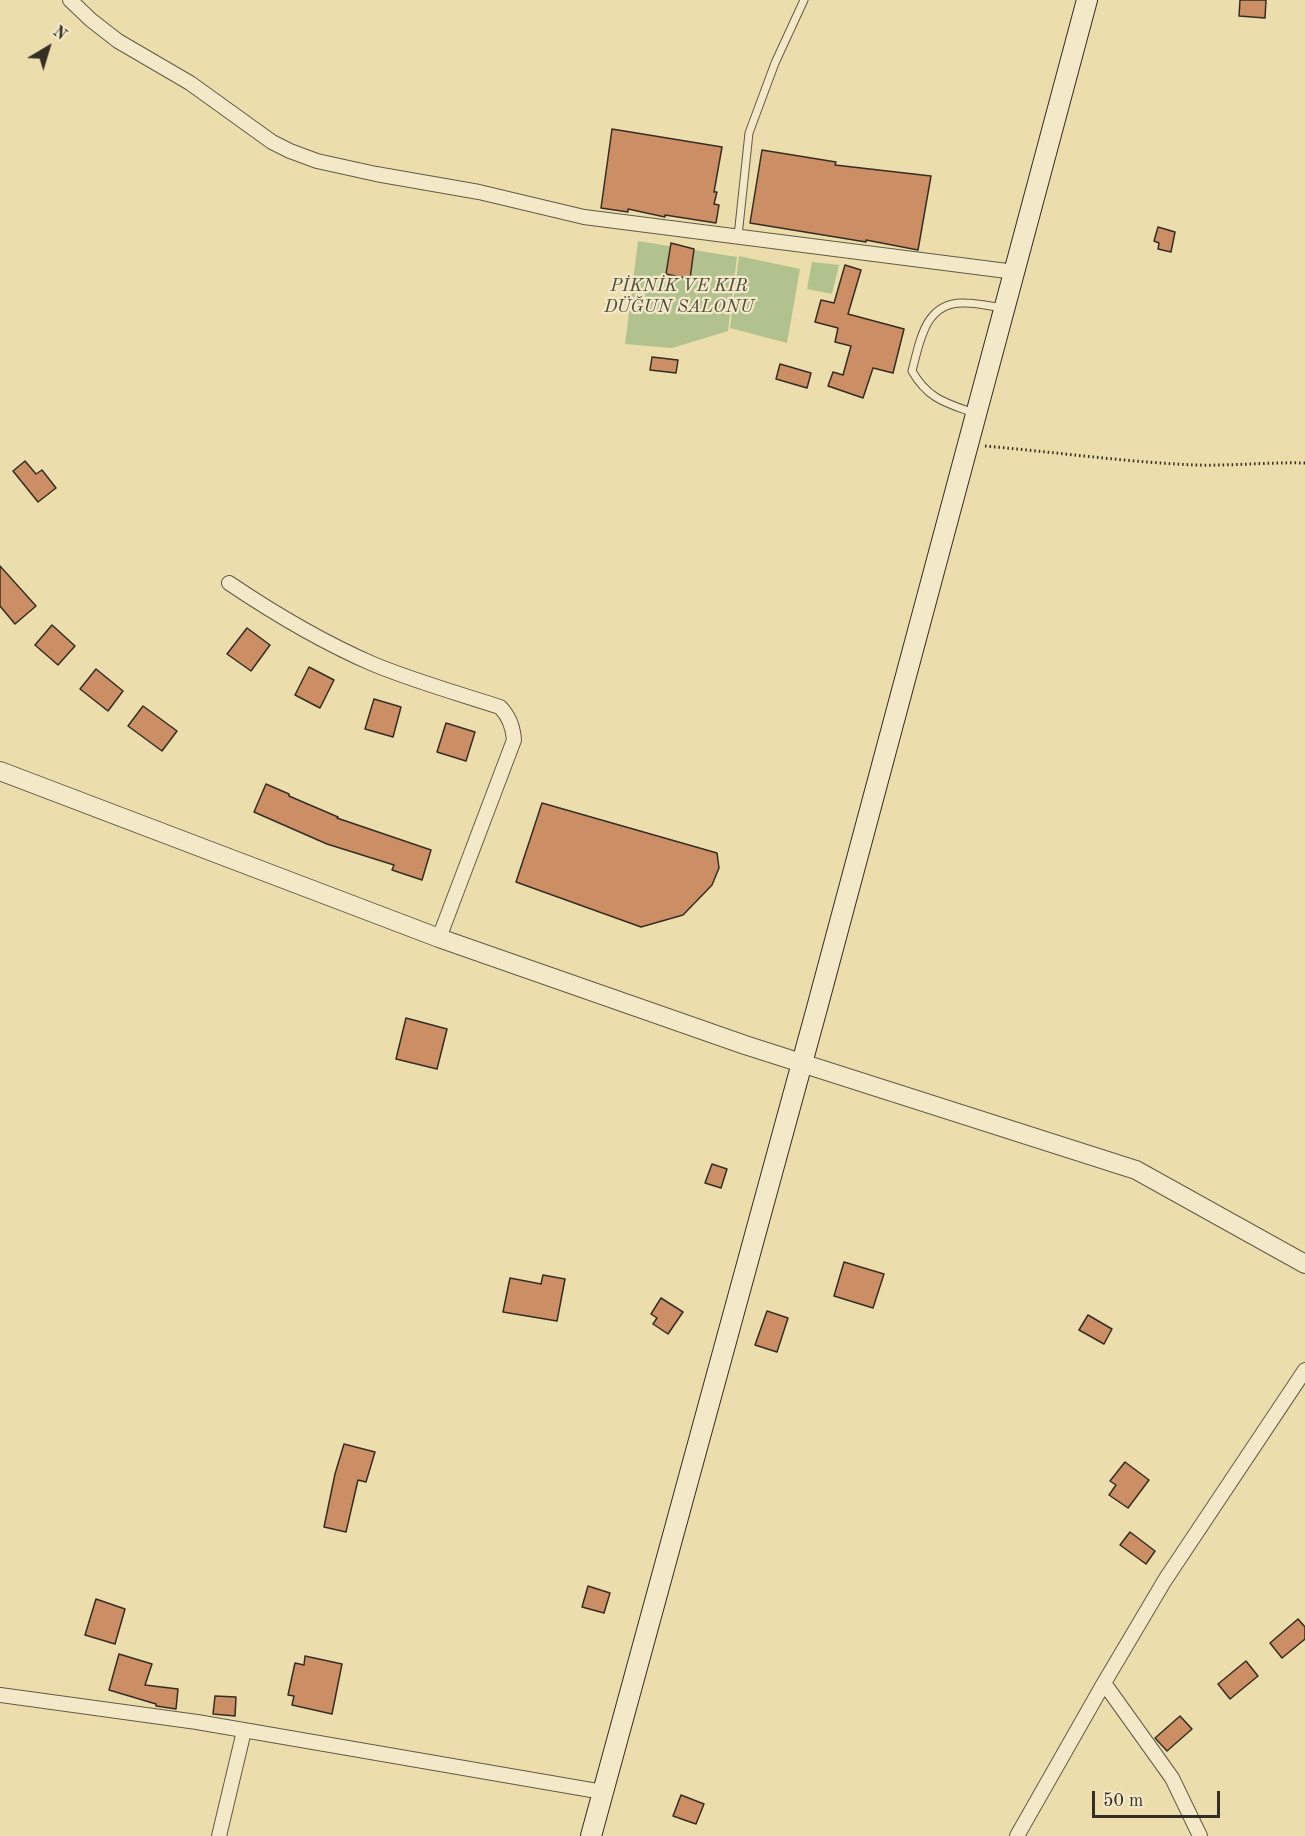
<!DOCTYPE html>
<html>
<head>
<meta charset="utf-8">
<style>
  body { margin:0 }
  #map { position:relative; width:1305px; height:1836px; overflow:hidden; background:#ecddac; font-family:"Old Standard TT",serif }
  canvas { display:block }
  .north { position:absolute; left:18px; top:18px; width:60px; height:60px; -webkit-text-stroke:4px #f3e9c9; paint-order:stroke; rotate:38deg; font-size:16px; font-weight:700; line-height:24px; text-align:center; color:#352e24 }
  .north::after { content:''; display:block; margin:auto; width:21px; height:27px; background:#352e24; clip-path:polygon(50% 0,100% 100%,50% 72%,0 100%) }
  .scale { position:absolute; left:1092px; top:1791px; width:128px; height:27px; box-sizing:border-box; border:3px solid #352e24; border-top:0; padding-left:8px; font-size:18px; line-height:21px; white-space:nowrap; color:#352e24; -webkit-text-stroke:4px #f3e9c9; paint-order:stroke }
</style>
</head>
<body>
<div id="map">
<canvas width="1305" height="1836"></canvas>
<div class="north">N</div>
<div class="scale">50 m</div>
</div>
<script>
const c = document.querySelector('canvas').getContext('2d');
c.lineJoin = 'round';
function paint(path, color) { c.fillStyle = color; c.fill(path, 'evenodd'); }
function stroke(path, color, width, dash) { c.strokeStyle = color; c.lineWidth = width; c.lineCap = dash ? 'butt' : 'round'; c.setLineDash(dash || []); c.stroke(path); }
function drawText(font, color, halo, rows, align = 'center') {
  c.font = font + ' "Old Standard TT",serif'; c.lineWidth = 4.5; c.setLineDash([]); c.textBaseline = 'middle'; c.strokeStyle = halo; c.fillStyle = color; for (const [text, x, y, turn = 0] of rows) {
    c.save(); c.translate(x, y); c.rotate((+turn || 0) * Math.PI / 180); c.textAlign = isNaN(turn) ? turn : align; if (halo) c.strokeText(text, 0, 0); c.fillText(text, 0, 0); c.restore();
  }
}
paint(new Path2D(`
  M638,241l99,16 -9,74 -56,17 -47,-4z
  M739,256l61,13 -13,74 -57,-15z
  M812,262l27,3 -7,29 -25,-5z`), '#b2c28e');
const building = new Path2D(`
  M1240,0h26l-1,18 -26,-2z
  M612,129l110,18 -8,45h3l-3,12 5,1 -3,18 -51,-8v2l-37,-8v3l-27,-4z
  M762,150l74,12 -1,3 96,11 -13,74 -52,-10v2l-116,-19z
  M1158,227l17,5 -4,20 -13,-3 1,-6 -5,-2z
  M671,243l23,6 -4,30 -24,-5z
  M845,265l16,5 -13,44 56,15 -11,44 -20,-5 -10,30 -35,-12 5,-14 10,3 8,-29 -16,-4 3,-14 -23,-6 6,-22 13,3z
  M652,357l26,3 -2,13 -26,-3z
  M780,364l31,9 -4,15 -31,-9z
  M25,461l11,13 6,-4 14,18 -18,14 -25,-31z
  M0,566l36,40 -21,18 -15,-18z
  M52,625l23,21 -17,19 -23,-20z
  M247,628l23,17 -19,26 -24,-17z
  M309,667l25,13 -14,28 -25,-13z
  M96,669l27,22 -15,20 -28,-22z
  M374,699l27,8 -8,30 -28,-8z
  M143,706l34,25 -15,20 -34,-25z
  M446,723l29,9 -9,29 -29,-9z
  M266,784l23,10v2l49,21 -1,1 94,32 -9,30 -30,-10 2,-5 -67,-21 -73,-32z
  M542,803l175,50 2,15 -7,17 -29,30 -42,12 -125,-45z
  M406,1018l41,11 -10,40 -41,-10z
  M712,1164l15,5 -6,19 -16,-5z
  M844,1262l40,12 -11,34 -39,-12z
  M543,1275l22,4 -8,42 -54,-9 7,-34 31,6z
  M661,1298l22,14 -15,22 -15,-10 4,-6 -6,-4z
  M767,1311l21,7 -11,34 -22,-7z
  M1088,1315l24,14 -8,15 -25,-14z
  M344,1444l31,8 -9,30 -8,-2 -12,52 -22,-5 11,-53z
  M1125,1462l24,18 -21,28 -19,-13 7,-10 -6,-4z
  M1130,1532l25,19 -9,13 -26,-19z
  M588,1586l22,7 -6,20 -22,-6z
  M96,1599l29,10 -10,35 -30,-9z
  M1298,1619l7,8v12l-23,19 -12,-15z
  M119,1654l33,10 -7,21 33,4 -2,20 -20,-3v-2l-47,-14z
  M305,1656l37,8 -10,50 -40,-9 2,-9 -6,-1 7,-32 9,2z
  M1246,1661l12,15 -28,23 -12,-15z
  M215,1696l21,1 -1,19 -22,-2z
  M1180,1716l12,13 -25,22 -12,-13z
  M681,1795l23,9 -8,20 -23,-8z`);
paint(building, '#cb8e65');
stroke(building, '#352e24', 1.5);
const service = new Path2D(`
  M738,236l11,-103 26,-70 29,-63
  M974,413c-28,-10 -46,-14 -62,-42 8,-30 13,-70 53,-68 12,0 25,3 37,5`);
const minor = new Path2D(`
  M70,0l21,20 27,21 72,42 82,59 18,9 27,10 59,13 103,18 105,25 431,55
  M229,583c46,31 93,59 144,81 41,17 84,29 127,43 9,9 13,19 14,33l-75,198
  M1104,1683l61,-103 140,-210
  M0,1695l197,27 406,70
  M219,1836l25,-105
  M1017,1836l87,-153 68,95 28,58`);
const tertiary = new Path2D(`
  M0,771l439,167 306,107 391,125 169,94`);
const secondary = new Path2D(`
  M591,1836l226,-828 270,-1008`);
stroke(service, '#635a46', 9);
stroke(minor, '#635a46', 16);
stroke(tertiary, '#635a46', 20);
stroke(secondary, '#352e24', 22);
stroke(new Path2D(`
  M985,446c70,6 140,16 210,19 37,1 73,-3 110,-2`), '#352e24', 3, [1.5, 3]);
stroke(service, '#f3e9c9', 7);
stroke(minor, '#f3e9c9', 14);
stroke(tertiary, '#f3e9c9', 18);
stroke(secondary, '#f3e9c9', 20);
drawText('italic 18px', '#4e4c39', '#f3e9c9', [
  ["PİKNİK VE KIR",679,286],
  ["DÜĞUN SALONU",679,307]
]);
</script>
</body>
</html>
